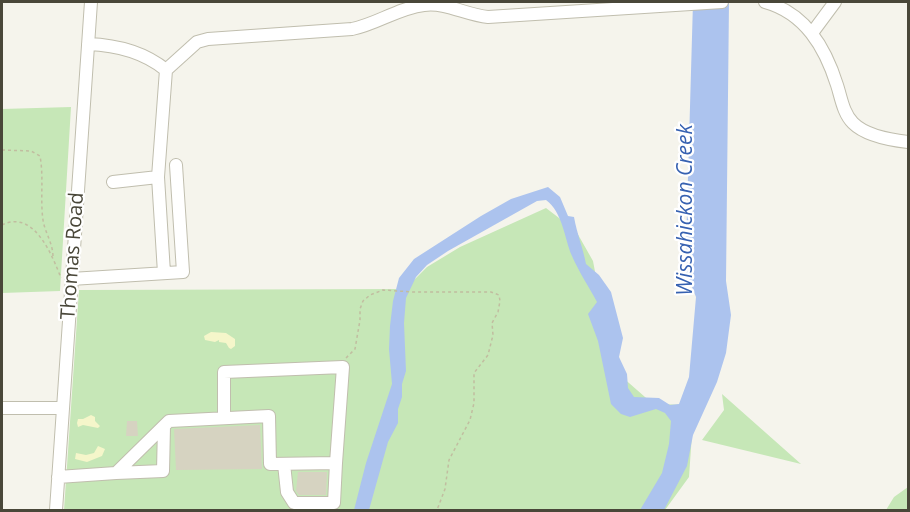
<!DOCTYPE html>
<html>
<head>
<meta charset="utf-8">
<style>
  body { margin:0 }
  #map { position:relative; width:910px; height:512px; overflow:hidden; background:#f5f4ec; font-family:"Open Sans",sans-serif }
  canvas { display:block }
  .frame { position:absolute; inset:0; border:3px solid #494739; pointer-events:none }
</style>
</head>
<body>
<div id="map">
<canvas width="910" height="512"></canvas>
<div class="frame"></div>
</div>
<script>
const c = document.querySelector('canvas').getContext('2d');
c.lineJoin = 'round';
function paint(path, color) { c.fillStyle = color; c.fill(path, 'evenodd'); }
function stroke(path, color, width, dash) { c.strokeStyle = color; c.lineWidth = width; c.lineCap = dash ? 'butt' : 'round'; c.setLineDash(dash || []); c.stroke(path); }
function drawText(font, color, halo, rows, align = 'center') {
  c.font = font + ' "Open Sans",sans-serif'; c.lineWidth = 4.5; c.setLineDash([]); c.textBaseline = 'middle'; c.strokeStyle = halo; c.fillStyle = color; for (const [text, x, y, turn = 0] of rows) {
    c.save(); c.translate(x, y); c.rotate((+turn || 0) * Math.PI / 180); c.textAlign = isNaN(turn) ? turn : align; if (halo) c.strokeText(text, 0, 0); c.fillText(text, 0, 0); c.restore();
  }
}
paint(new Path2D(`
  M71,107l-11,184 -58,2v-184z
  M546,208l30,23 17,30 7,37 21,78 32,28 41,1 -5,72 -24,33h-601l15,-220 326,-1 22,-22 33,-20z
  M722,394l79,70 -99,-24 22,-30z
  M908,487v23h-22l8,-13z`), '#c6e7b7');
paint(new Path2D(`
  M211,332l15,1 9,6v7l-4,3 -2,-1 -3,-5 -7,-1v-2l-4,2 -10,-2 -1,-4z
  M91,415l4,2v4l5,5 -2,2 -15,-3 -5,2 -1,-4 1,-4h5z
  M98,446l7,3 -3,7 -15,6 -12,-3 1,-6 10,2 8,-2z`), '#f5f6ca');
paint(new Path2D(`
  M693,2h36l-3,279 5,34 -5,38 -9,29 -24,53 -6,31 -23,44h-24l22,-37 7,-29 2,-23 -6,-8 -9,-4 -26,8 -9,-3 -10,-10 -13,-63 -10,-27 9,-12c-8,-15 -18,-30 -25,-46 -8,-19 -9,-43 -26,-56l-9,1 -89,50 -21,14 -11,12 -10,21 -2,25 2,48 -4,13v13l-4,12v14l-10,19 -19,68h-15l12,-47 26,-79 -3,-35 1,-23 3,-25 6,-23 15,-19 67,-43 30,-17 37,-12 12,10 8,19 6,1c3,17 9,31 12,47l13,11 12,17 12,46 -4,19 8,17 1,14 6,9 25,1 11,7 9,-1 10,-27 7,-80 -10,-25v-26z`), '#acc3ee');
paint(new Path2D(`
  M127,421h10l1,15h-12z
  M260,425l2,44 -86,1 -2,-41z
  M298,472h29l-1,23h-27l-3,-4z`), '#d6d3c1');
const minor = new Path2D(`
  M765,2c40,11 60,45 72,83 4,12 6,28 16,38 13,13 37,17 55,19
  M812,33l23,-31
  M88,44c28,1 56,8 78,26l31,-28 11,-3 144,-10c25,-5 46,-21 72,-24 22,-3 42,10 64,12l234,-15
  M113,182l45,-5
  M164,273l-6,-96 8,-107
  M71,279l112,-7 -7,-107
  M2,408h61
  M224,418v-46l119,-5 -7,96
  M116,473l47,-2 1,-45
  M58,477l58,-4 53,-52 100,-5 1,48 66,-1 -2,40h-40l-7,-11 -3,-28
  M56,510l35,-508`);
stroke(minor, '#c0beae', 14);
stroke(new Path2D(`
  M2,150l29,1 9,5c4,22 0,43 3,64 2,13 10,23 10,37
  M2,225c32,-16 50,30 59,53
  M346,358l9,-9 5,-29v-11l3,-8 7,-6 13,-5 30,2h78l8,3 1,6 -2,11 -6,11 1,12 -5,20 -14,18v30l-4,17 -21,40 -4,29 -8,21`), '#c1bda0', 1.5, [3, 3]);
stroke(minor, '#fff', 12);
drawText('20px', '#494739', '#fff', [
  ["Thomas Road",73,256,-86]
]);
drawText('italic 21px', '#3661b1', '#fff', [
  ["Wissahickon Creek",686,210,-90]
]);
</script>
</body>
</html>
